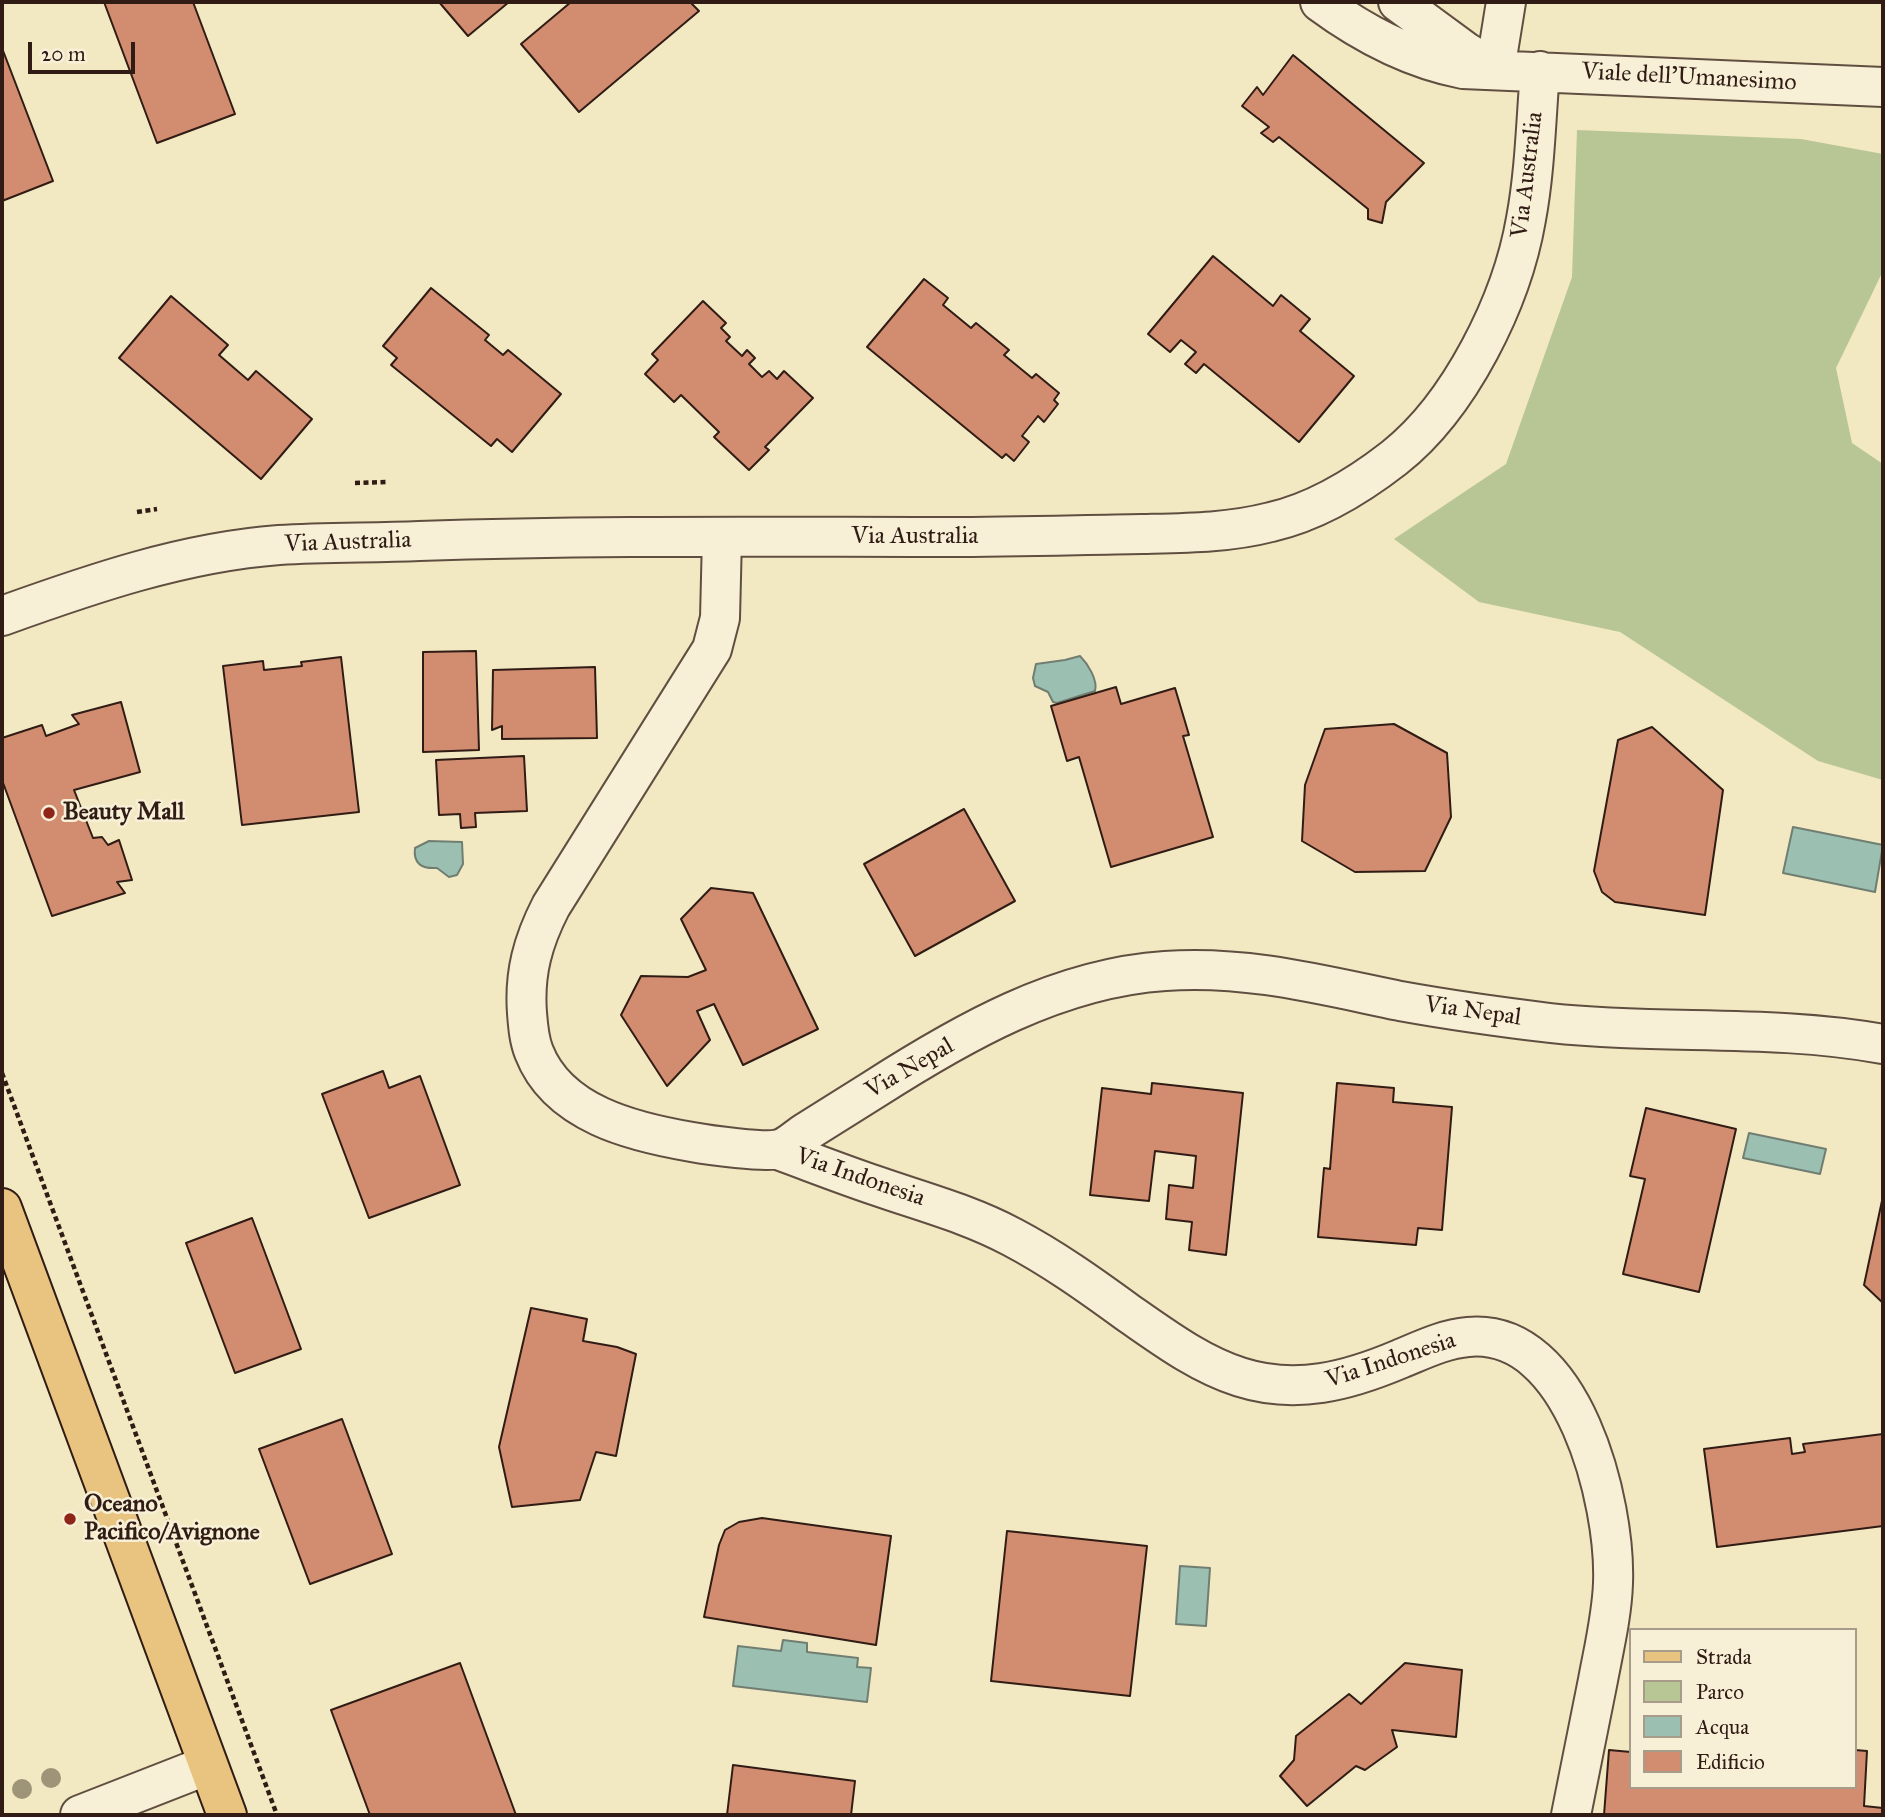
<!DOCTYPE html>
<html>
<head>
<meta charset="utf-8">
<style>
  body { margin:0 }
  #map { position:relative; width:1885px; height:1817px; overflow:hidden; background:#f2e8c2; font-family:"IM FELL Great Primer",serif }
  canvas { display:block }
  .frame { position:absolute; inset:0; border:4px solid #301c14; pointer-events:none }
  .legend { position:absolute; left:1629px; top:1628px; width:228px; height:161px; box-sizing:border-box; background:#f7f0d7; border:2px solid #a79b89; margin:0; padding:9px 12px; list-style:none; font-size:21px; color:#301c14 }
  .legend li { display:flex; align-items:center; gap:14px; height:35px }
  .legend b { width:35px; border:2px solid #a79b89 }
  .scale { position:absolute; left:28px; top:42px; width:107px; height:32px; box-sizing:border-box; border:4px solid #301c14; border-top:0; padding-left:9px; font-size:21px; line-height:24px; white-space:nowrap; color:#301c14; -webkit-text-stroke:5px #f7f0d7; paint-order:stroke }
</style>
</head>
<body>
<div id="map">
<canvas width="1885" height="1817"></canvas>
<div class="frame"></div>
<ul class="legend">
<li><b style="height:9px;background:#e9c481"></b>Strada</li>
<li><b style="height:19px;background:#b8c695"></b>Parco</li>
<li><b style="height:19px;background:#9bc0b1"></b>Acqua</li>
<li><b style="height:19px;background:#d28d71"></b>Edificio</li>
</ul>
<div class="scale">20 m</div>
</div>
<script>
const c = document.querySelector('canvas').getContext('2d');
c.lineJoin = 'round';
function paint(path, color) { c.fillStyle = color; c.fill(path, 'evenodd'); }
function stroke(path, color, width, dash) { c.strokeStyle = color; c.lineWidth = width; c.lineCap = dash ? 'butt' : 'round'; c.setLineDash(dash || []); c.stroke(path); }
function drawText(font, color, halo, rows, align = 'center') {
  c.font = font + ' "IM FELL Great Primer",serif'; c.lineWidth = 5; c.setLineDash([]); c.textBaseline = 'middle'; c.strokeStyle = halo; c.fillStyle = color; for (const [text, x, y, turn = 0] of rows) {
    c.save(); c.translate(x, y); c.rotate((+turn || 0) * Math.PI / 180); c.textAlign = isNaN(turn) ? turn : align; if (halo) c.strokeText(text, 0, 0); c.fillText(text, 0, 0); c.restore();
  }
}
paint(new Path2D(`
  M1577,130l224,9 82,15v117l-47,97 16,75 31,21v316l-65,-19 -198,-129 -141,-30 -85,-63 112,-75 66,-187z`), '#b8c695');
const water = new Path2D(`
  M1080,656c8,8 18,24 15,35l-38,12 -4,-1 -5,-10 -13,-6 -2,-8 3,-14 29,-4z
  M1793,827l90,18 -8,47 -92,-19z
  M429,841l33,1 1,22 -6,11 -8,2 -12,-9c-15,1 -24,-4 -22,-20z
  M1749,1133l77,16 -6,25 -77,-16z
  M1180,1566l30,2 -4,58 -30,-2z
  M783,1640l24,3v9l51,6 -1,9 14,1 -4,34 -134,-16 5,-40 43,5z`);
paint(water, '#9bc0b1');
stroke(water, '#707e72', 2);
const building = new Path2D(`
  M104,2h89l42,112 -78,29z
  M439,2h70l-41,34z
  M571,2h119l9,9 -120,101 -58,-68z
  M2,48l51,133 -51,20z
  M1293,55l131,108 -38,39 -4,21 -14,-4v-10l-89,-72 -6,5 -12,-9 8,-6 -27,-21 15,-19 6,8z
  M1213,256l60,50 8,-11 29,24 -10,12 54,45 -55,66 -95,-78 -8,9 -11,-9 11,-12 -15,-12 -11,12 -22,-18z
  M924,279l24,19 -5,7 28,23 5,-5 33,27 -5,5 28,23 4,-4 23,19 -5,7 4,4 -14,18 -6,-6 -16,20 7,6 -15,19 -8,-7 -4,4 -135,-111z
  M431,288l58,47 -4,5 18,15 5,-5 53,44 -49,58 -15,-13 -6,7 -100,-81 6,-7 -14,-12z
  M171,296l57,49 -9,10 29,25 8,-9 56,48 -51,60 -142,-121z
  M703,301l23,22 -5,5 9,9 -4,4 16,15 5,-6 8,8 -6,6 13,13 7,-6 8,8 7,-8 29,27 -48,49 4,3 -20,20 -35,-33 5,-5 -38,-37 -7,7 -29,-28 13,-14 -6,-6z
  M476,651l3,99 -56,2v-100z
  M341,657l18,155 -117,13 -19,-159 40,-5 1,9 38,-4 -1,-4z
  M595,667l2,71 -95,1v-13l-10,4 1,-60z
  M1116,687l5,17 54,-16 14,47 -6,1 30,101 -102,30 -32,-110 -12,4 -16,-55z
  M121,702l19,70 -66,18 19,48 9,-1 6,8 11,-5 13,40 -15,2 8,11 -73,23 -50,-136v-42l40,-13 4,11 33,-12 -7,-9z
  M1394,724l53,29 4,64 -26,54 -70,1 -53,-31 3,-56 20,-56z
  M1652,727l71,63 -18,125 -90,-13 -13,-10 -8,-21 24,-131z
  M524,756l3,55 -52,2 1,14 -15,1 -1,-14 -21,1 -3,-55z
  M964,809l51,92 -100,55 -51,-92z
  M711,888l42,5 65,136 -75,36 -29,-61 -17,7 13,29 -43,46 -46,-71 20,-39 47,1 18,-7 -25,-51z
  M383,1071l6,17 31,-12 40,109 -91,33 -47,-124z
  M1152,1083l91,10 -17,162 -37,-5 3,-28 -26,-3 3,-34 24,3 3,-32 -41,-5 -6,50 -59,-6 12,-107 49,6z
  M1337,1083l57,5 -1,14 59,5 -10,123 -24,-2 -2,17 -98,-8 6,-69 6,1z
  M1646,1108l90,21 -37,163 -76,-18 22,-95 -15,-3z
  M1883,1196v107l-19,-18z
  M252,1218l49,131 -66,24 -49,-130z
  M531,1308l56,11 -4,22 34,6 19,7 -20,102 -20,-4 -16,48 -68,7 -13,-60z
  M342,1419l50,135 -82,30 -51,-135z
  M1883,1434v92l-166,21 -13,-98 86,-11 2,16 13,-2 -2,-8z
  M762,1518l129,18 -15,109 -172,-28 15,-72 6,-15 14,-8z
  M1007,1531l140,15 -17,150 -139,-15z
  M460,1663l56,152h-146l-39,-105z
  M1405,1663l57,7 -6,67 -64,-7 5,17 -32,23 -9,-4 -49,40 -27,-30 14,-16 2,-24 53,-42 12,10z
  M1609,1750l22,2v35h224v-37l12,1 -3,55 19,2v7h-279z
  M733,1765l122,16 -4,34h-124z`);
paint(building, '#d28d71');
stroke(building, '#301c14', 2);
const minor = new Path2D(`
  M1320,2c42,31 92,57 143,67l420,18
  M1398,2l68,50 21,13
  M1495,70l11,-68
  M722,537l-2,81 -8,31 -161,257c-18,35 -27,67 -24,107 1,13 2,27 7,39 24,62 99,80 158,90 16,3 74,11 87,7 9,-2 19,-12 27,-17 22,-14 45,-28 67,-42 89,-57 185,-112 292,-119 81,-6 157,14 235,30 50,9 100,16 150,22 111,12 223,1 333,21
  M2,616c89,-32 182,-64 277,-71 47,-3 93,-2 140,-4 176,-6 352,-4 529,-4 65,0 129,-2 194,-3 44,-1 86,-1 129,-12 44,-10 87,-36 123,-64 66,-52 118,-157 132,-239 9,-48 10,-99 14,-148
  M778,1150c33,12 66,25 99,36 46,16 92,28 135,51 40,21 78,48 115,75 36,25 72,52 113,65 56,18 108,4 160,-18 22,-9 44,-20 68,-22 106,-10 148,167 145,246 -1,32 -9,65 -15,97 -9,45 -18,90 -27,135
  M80,1815l128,-50`);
const major = new Path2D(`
  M2,1208l225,607`);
stroke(minor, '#604f40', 42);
stroke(major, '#301c14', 42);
stroke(new Path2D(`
  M355,483l31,-1
  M137,512l20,-3
  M2,1073l275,742`), '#301c14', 4.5, [5, 3.5]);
stroke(minor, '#f7f0d7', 38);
stroke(major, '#e9c481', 38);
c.fillStyle = '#9e9478';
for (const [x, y] of [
  [51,1778],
  [22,1789]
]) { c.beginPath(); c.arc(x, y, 10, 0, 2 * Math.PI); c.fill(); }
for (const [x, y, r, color] of [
  [49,813,7,"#8f2418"],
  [70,1519,7,"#8f2418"]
]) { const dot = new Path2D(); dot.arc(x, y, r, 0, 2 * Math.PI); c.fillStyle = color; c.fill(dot); stroke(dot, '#f7f0d7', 2.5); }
drawText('24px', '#301c14', '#f7f0d7', [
  ["Viale dell'Umanesimo",1689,78,3],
  ["Via Australia",1528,175,-83],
  ["Via Australia",915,537],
  ["Via Australia",348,543,-2],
  ["Via Nepal",1473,1012,8],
  ["Via Nepal",910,1069,-30],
  ["Via Indonesia",860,1178,19],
  ["Via Indonesia",1391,1361,-18]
]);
drawText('bold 24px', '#301c14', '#f7f0d7', [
  ["Beauty Mall",63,813],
  ["Oceano",84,1505],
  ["Pacifico/Avignone",84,1533]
], 'left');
</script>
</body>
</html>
